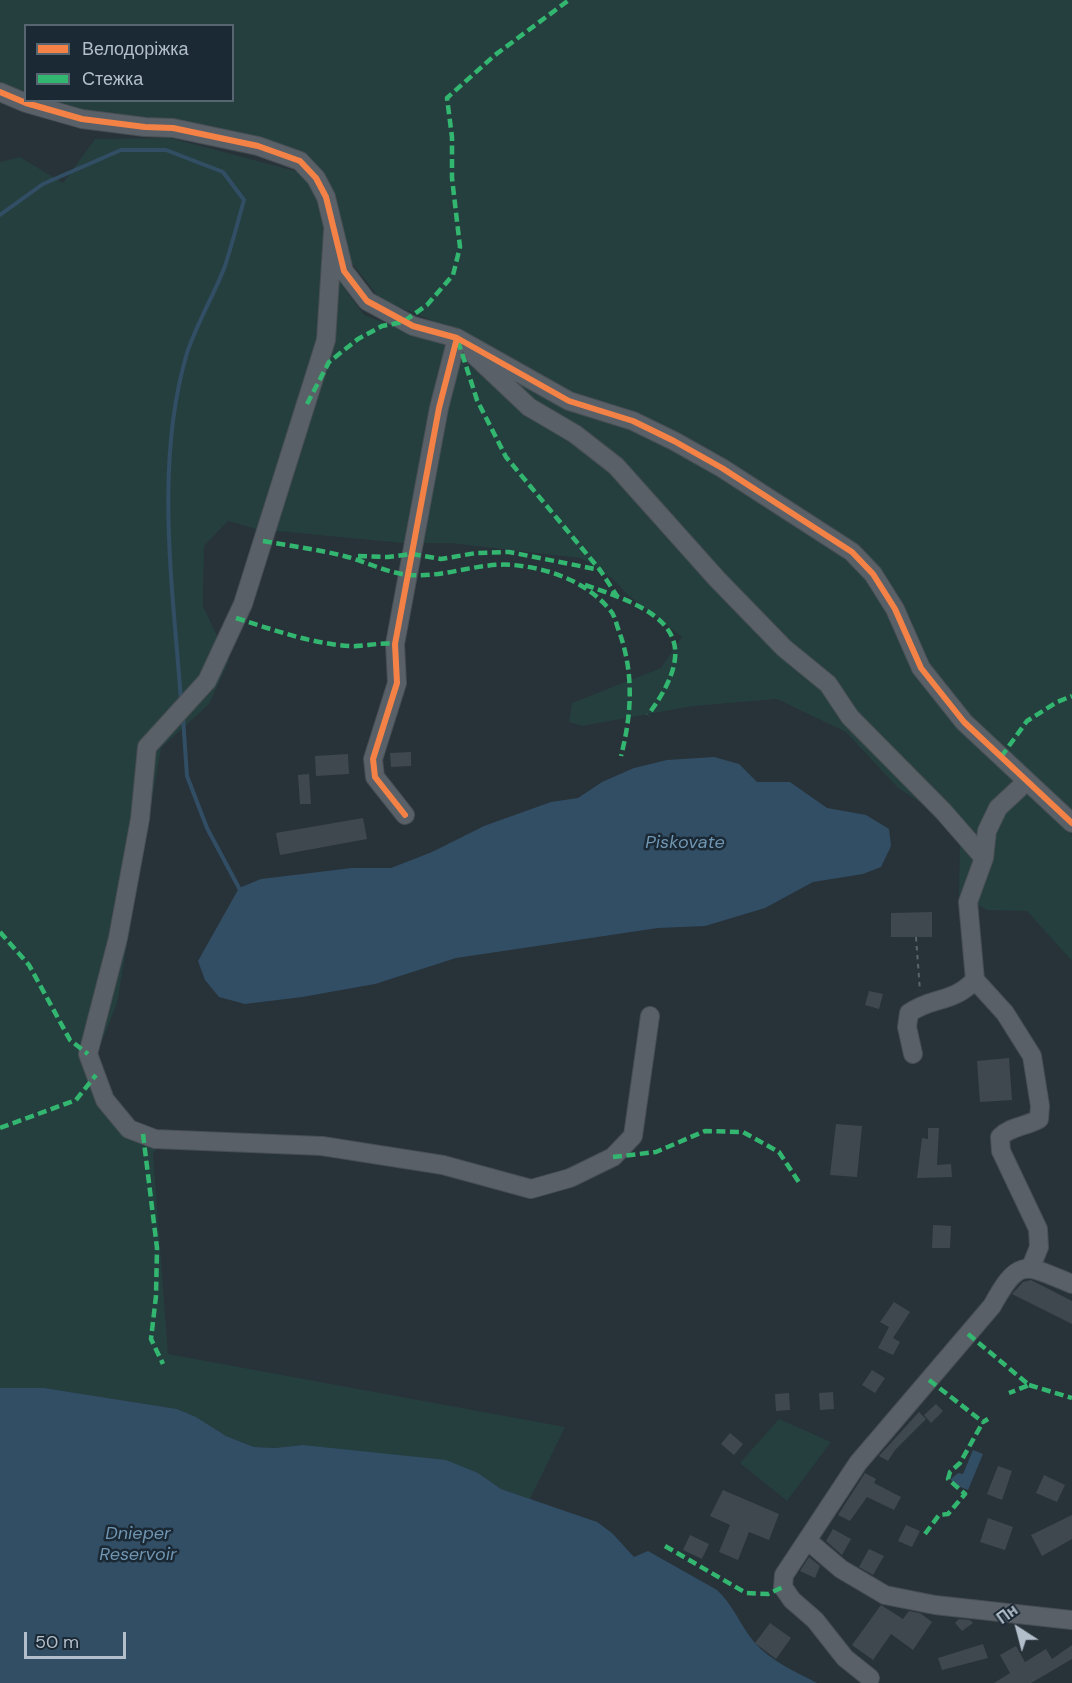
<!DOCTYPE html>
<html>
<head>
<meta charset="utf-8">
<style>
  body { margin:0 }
  #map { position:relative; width:1072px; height:1683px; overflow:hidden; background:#283239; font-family:"DM Sans",sans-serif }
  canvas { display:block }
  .legend { position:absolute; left:24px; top:24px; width:210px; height:78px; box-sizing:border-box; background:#1b2935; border:2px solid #576571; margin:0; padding:8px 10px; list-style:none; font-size:18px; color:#b2bfcb }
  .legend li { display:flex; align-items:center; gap:12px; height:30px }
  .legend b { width:30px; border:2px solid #576571 }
  .north { position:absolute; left:988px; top:1599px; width:60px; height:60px; -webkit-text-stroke:4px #1b2935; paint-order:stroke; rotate:324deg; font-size:16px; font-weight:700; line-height:24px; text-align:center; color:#b2bfcb }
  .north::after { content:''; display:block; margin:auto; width:21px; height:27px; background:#b2bfcb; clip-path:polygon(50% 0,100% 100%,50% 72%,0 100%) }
  .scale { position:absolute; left:24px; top:1632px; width:102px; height:27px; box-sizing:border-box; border:3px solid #b2bfcb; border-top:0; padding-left:8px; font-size:18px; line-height:21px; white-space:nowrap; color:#b2bfcb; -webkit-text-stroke:4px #1b2935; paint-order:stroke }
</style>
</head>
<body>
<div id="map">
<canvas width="1072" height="1683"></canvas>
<ul class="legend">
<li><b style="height:8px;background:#f48246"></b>Велодоріжка</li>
<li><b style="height:8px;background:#33b770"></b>Стежка</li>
</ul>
<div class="north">Пн</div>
<div class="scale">50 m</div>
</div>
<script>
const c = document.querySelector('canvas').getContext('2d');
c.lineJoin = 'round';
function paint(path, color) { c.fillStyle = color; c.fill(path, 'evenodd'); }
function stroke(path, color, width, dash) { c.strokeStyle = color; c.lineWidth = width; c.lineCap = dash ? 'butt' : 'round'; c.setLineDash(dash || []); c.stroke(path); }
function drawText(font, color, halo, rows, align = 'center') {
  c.font = font + ' "DM Sans",sans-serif'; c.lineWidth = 5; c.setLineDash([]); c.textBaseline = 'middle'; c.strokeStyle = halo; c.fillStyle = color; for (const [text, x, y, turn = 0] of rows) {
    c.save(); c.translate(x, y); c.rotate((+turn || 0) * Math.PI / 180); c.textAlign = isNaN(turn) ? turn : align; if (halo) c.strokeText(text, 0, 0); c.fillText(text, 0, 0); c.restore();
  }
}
paint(new Path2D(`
  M0,0h1072v815l-82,-77 -66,-73 -13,-46 -54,-70 -189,-122 -100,-33 -91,-55 -97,-40 -31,-40 -37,-97 -212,-47 -49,-14 181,-1v-74h-206l-1,67 -25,-8z
  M170,138l133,35 15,28 6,29 18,55 22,30 81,30 213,93 191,119 23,22 44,91 154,160 2,6v125l-45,-50 -40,-1 -28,-15 1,-51 -21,-29 -42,-28 -51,-55 -69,-33 -84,7 -111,20 -13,-4 3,-19 89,-35 21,-31 -54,-42 -16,-17 -31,-20 -131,-15h-48l-146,-14 -28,-8 -24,25 -1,60 26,55 -20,43 -48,44 -44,255 -19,48 -3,41 66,53 -8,8 15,201 397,73 -35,72 -29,-10 -23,-16 -72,-16 -103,-12 -28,3 -21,-1 -28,-11 -30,-19 -19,-8 -133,-21h-44v-1226l20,-5 43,26 32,-44z
  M779,1419l52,23 -44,59 -47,-38z`), '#253f3f');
paint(new Path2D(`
  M714,757l25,7 18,18h33l37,26 39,7 23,14 2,17 -10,21 -18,7 -50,8 -48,26 -60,18 -47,2 -202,30 -81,26 -73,13 -57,7 -26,-7 -14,-17 -7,-19 41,-73 22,-9 91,-11h39l41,-16 52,-26 67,-24 27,-4 24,-16 32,-14 33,-8z
  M0,1388h44l133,21 19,8 30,19 28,11 21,1 28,-3 143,15 32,13 23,16 96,33 15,11 22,24 14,-6 69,39c16,14 24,37 38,53 16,18 41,29 62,40h-817z
  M973,1450l10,4 -15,36 -15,-6 -2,-5 7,-6 5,1z`), '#324e65');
stroke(new Path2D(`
  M0,215l43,-31 78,-34h45l57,22 21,28c-6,22 -12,44 -19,66 -11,29 -28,57 -38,87 -33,111 -14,235 -6,348
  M183,718l4,58 20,52 32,60`), '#324e65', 4);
paint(new Path2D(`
  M411,752v14l-20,1 -1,-14z
  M348,754l1,20 -33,2 -1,-20z
  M309,774l2,30h-11l-2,-29z
  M363,818l4,21 -87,16 -4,-22z
  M932,912v25h-41v-24z
  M869,991l14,3 -4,15 -14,-4z
  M1009,1058l3,42 -32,2 -3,-41z
  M836,1124l26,2 -5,51 -27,-2z
  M928,1128h11l-2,37 14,-1 1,13 -35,1 5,-40 6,1z
  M933,1225l18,1 -1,22h-18z
  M1031,1280l41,21v23l-60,-30 11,-12z
  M894,1302l16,10 -17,26 7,4 -7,13 -15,-7 11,-21 -9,-5z
  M872,1370l13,8 -10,15 -13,-8z
  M833,1392l1,17 -14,1 -1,-17z
  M789,1393l1,17 -14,1 -1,-17z
  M936,1404l7,7 -12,12 -7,-8z
  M919,1412l7,7 -31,31 -7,11 -9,-5z
  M730,1433l13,11 -9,11 -13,-11z
  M998,1466l14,5 -10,29 -15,-6z
  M865,1473l11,6 -2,4 27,14 -7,13 -27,-13 -17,24 -12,-6z
  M1044,1475l21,10 -8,17 -21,-9z
  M723,1490l56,24 -10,26 -20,-8 -11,28 -19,-8 11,-27 -20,-9z
  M1072,1515v24l-30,17 -11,-21z
  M988,1518l25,9 -8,23 -25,-8z
  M906,1525l14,6 -8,16 -14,-6z
  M833,1529l18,10 -9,16 -16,-14z
  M690,1535l19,9 -7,15 -19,-9z
  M869,1549l15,7 -11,19 -14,-8z
  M809,1557l11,9 -5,12 -15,-7z
  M881,1605l22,14 6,-8 11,2 12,9 -19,28 -22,-16 -18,26 -21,-15z
  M959,1619l11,1 3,3 -11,8 -7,-8z
  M770,1623l21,15 -15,21 -21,-16z
  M983,1644l5,14 -46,12 -4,-12z
  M1072,1645v14l-41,24h-37l16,-10 -10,-18 16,-9 9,16 21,-13 6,10z`), '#40484f');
const minor = new Path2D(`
  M0,92l26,11 56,16 63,8 28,1 85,18 42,15 16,17 10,19 18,74 23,30 46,25 44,12 112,63 64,20 41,20 48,27 130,84 21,22 22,35 26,59 43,54 108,101
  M333,231l-7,109 -83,264 -36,77 -60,66 -7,72 -22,119 -30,116 17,46 24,29 26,10 167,7 121,19 88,24 39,-11 43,-21 20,-21 17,-120
  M473,354l56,53 46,27 41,32 101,113 67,69 44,36 22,33 93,94 41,47
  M1027,781l-29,27 -11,23 -3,27 -16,44 7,78 30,33 27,43 8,50 -1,13c-14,8 -28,7 -39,18l1,14 37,78 1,18 -8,20
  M405,815l-30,-38 -2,-18 24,-76 -2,-39 44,-236 18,-70
  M913,1054l-6,-27 2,-14c24,-17 43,-9 66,-33
  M807,1540l34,29 44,26 50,10 137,15
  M870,1678l-25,-20 -30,-38 -23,-20 -9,-13 1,-12 74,-112 134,-157c27,-49 32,-42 80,-22`);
stroke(minor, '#474e54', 20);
stroke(new Path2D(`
  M916,937l4,54`), '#5c646a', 2, [4.5, 4.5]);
stroke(minor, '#596067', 18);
stroke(new Path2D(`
  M458,341l19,59 29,57 94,113 17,26
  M307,404l22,-42 29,-23 24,-13 21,-4 24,-17 26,-30 7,-28 -8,-69v-41l-5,-39 48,-43 74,-55
  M263,541c27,5 54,8 81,15 21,5 43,17 65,19 35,3 69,-13 104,-10 36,3 74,17 97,45 5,5 6,14 9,21 15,42 13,82 2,125
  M358,556l30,1 24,-3 29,5 35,-6 33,-1 91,18
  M585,585c76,25 123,49 63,130
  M236,618c38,12 73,25 113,28 15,1 30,-4 46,-2
  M1001,757l26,-36 30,-19 15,-6
  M0,932l29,33 41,75 18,14
  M0,1128l76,-28 20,-25
  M143,1134l14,114 -1,48 -5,43 12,25
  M613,1157l43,-5 49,-21 38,1 36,20 21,32
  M968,1334l61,51 -20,8
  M929,1380l54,42 5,-3
  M1029,1385l43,13
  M925,1534l14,-19 9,-1 17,-20 -17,-15 2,-7 10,-9 23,-41
  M665,1546l81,47 22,1 15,-7`), '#33b770', 4.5, [9, 4.5]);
stroke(new Path2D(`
  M0,92l26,11 56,16 63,8 28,1 85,18 42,15 16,17 10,19 18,74 23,30 46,25 44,12 112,63 64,20 41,20 48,27 130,84 21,22 22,35 26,59 43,54 108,101
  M405,815l-30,-38 -2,-18 24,-76 -2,-39 44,-236 18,-70`), '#f48246', 6);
drawText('italic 18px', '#6f95b1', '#1b2935', [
  ["Piskovate",685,843],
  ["Dnieper",138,1534],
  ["Reservoir",138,1555]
]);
</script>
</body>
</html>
